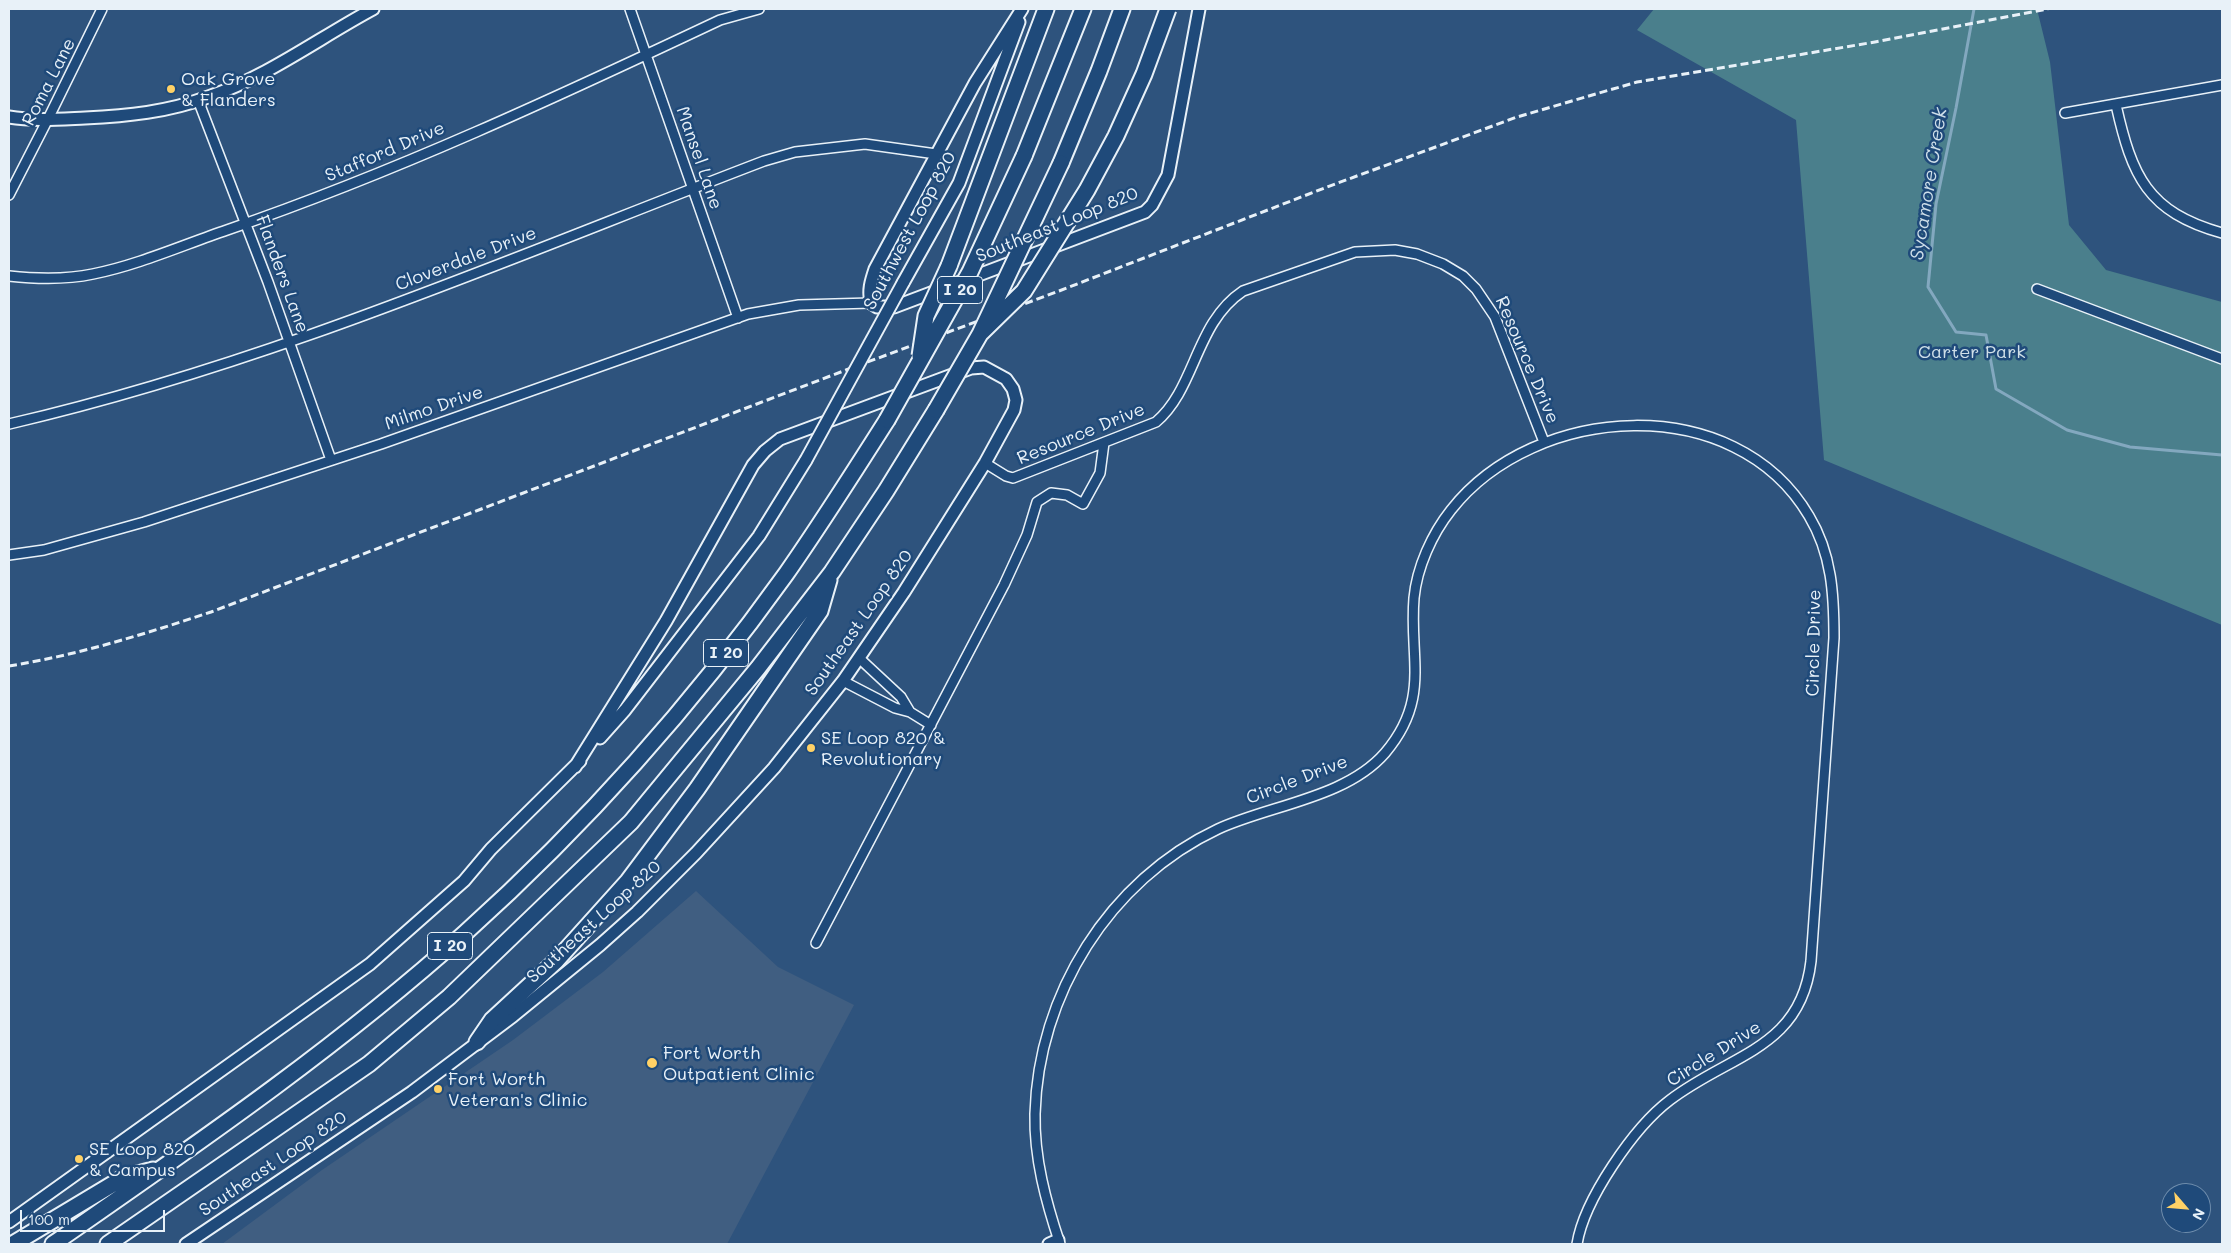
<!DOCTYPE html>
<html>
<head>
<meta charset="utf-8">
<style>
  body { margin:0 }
  #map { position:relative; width:2231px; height:1253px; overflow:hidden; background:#2e537d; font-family:Mali,sans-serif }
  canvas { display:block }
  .frame { position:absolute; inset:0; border:10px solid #e8f1f8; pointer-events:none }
  .north { position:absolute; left:2161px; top:1183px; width:50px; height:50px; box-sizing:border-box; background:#1f4a7a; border:1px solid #6f8dac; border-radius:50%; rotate:117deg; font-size:14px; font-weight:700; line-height:20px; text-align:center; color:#e8f1f8 }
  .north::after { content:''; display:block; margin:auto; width:18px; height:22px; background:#ffd166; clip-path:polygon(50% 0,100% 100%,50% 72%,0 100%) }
  .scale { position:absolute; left:20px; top:1210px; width:145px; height:22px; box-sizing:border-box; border:2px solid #e8f1f8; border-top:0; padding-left:6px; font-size:15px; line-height:18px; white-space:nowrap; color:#e8f1f8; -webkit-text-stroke:4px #1f4a7a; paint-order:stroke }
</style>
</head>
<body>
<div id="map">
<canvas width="2231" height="1253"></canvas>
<div class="frame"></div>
<div class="north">N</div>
<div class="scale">100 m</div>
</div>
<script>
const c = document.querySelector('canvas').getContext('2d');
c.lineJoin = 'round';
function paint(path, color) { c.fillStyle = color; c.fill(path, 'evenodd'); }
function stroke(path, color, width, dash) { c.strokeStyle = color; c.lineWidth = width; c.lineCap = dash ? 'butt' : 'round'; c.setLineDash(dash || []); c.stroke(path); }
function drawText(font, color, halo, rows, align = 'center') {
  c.font = font + ' Mali,sans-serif'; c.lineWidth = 5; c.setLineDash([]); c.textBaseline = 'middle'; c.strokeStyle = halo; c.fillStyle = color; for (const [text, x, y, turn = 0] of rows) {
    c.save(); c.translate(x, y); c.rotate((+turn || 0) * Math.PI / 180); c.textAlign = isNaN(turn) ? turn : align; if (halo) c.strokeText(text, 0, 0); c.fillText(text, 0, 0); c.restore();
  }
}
paint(new Path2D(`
  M696,891l82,76 76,38 -127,239h-505l100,-74 191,-130 90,-68z`), '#405e81');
paint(new Path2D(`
  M1654,9h383l13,53 19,163 37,45 116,32v323l-398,-165 -28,-340 -159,-90z`), '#4a7f8c');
stroke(new Path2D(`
  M1974,9l-18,99 -20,96 -8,83 28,45 30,3 10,54 71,41 63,17 92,8`), '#83a8bf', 3);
const street = new Path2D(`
  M630,9l108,309
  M198,100l70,182 63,178
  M2116,105c16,71 31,107 106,128
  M2065,113l157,-28
  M9,195l39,-76 54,-110
  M9,276c28,3 56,4 84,-2 45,-9 90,-29 134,-44 169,-58 332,-134 493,-210l39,-11
  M2037,289l185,70
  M9,424c260,-60 506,-168 755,-263l31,-9 70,-8 71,10
  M985,463l21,13 7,2 143,-56c40,-34 39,-99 87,-131l112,-39 40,-2 22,4 26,10 20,12 13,13 19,28 49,125
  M9,555l35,-5 100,-28 237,-78 367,-130 51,-9 72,-2
  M859,658l42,39 9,15
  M843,681l52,27 15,4 21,13
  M816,943l188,-358 23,-50 10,-33 14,-9 16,2 16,9 17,-31 4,-30
  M1060,1244c-14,-42 -26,-86 -25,-130 3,-119 74,-234 183,-285 52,-24 128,-31 167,-76 46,-54 24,-95 29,-155 3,-31 18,-64 37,-88 84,-107 284,-120 358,6 23,38 25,79 25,122l-23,323c-10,88 -81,93 -141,139 -36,27 -86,100 -93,144`);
const secondary = new Path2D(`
  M1022,9l-47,74 -100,186c-4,12 -7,21 -4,34l6,4h17l251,-95 7,-7 16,-30 31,-166
  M9,117c24,4 51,2 76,1 42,-2 83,-6 123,-21 59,-20 111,-59 165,-88
  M903,283l56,-100 60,-161
  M600,738l25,-28 134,-174 47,-76
  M9,1222l361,-258 94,-83 27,-32 89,-88
  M186,1244l226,-152 101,-76 87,-71 37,-33 59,-59 78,-85 69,-87 61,-89 81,-129 29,-53 2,-10 -3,-11 -7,-10 -22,-12 -13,1 -191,71 -15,12 -12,14 -87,156 -91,146
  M1049,1244l9,-4`);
const highway = new Path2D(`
  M1024,156l59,-147
  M1061,163l38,-92 23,-62
  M949,266l97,-257
  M477,1042l15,-22 64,-59 72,-80 69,-92 123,-178 9,-31
  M13,1244l110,-66 30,-8
  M53,1244c141,-98 284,-196 412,-311 119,-107 228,-229 321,-359 35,-50 68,-102 101,-154
  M108,1244l261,-180 80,-67 182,-175 127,-154 74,-96 54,-81 50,-81`);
stroke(street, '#e8f1f8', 12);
stroke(secondary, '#e8f1f8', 15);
stroke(highway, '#e8f1f8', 19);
stroke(street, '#1f4a7a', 9);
stroke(secondary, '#1f4a7a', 11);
stroke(highway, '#1f4a7a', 15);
stroke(new Path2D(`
  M9,666c69,-11 136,-32 202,-54l635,-242 213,-79 268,-104 190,-70 120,-35 238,-40 173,-33`), '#e8f1f8', 3, [8, 4]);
const secondaryBridge = new Path2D(`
  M806,460l97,-177`);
const highwayBridge = new Path2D(`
  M980,334l44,-43 63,-101 29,-54 28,-62 24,-65
  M920,356l6,-40 23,-50
  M936,410l44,-76 81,-171
  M887,420l83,-148 54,-116`);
stroke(secondaryBridge, '#e8f1f8', 15, []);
stroke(highwayBridge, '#e8f1f8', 19, []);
stroke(secondaryBridge, '#1f4a7a', 11);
stroke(highwayBridge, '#1f4a7a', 15);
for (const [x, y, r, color] of [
  [171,89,5,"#ffd166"],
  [811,748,5,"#ffd166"],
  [652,1063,6,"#ffd166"],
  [438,1089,5,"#ffd166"],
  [79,1159,5,"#ffd166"]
]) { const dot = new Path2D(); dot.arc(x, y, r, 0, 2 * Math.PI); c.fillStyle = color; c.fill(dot); stroke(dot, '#1f4a7a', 2); }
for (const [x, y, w] of [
  [960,290,45],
  [726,653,45],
  [450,946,45]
]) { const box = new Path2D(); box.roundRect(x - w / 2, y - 13.5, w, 27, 4); c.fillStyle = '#1f4a7a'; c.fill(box); stroke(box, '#e8f1f8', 1); }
drawText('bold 16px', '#e8f1f8', null, [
  ["I 20",960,290],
  ["I 20",726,653],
  ["I 20",450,946]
]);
drawText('18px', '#e8f1f8', '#1f4a7a', [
  ["Oak Grove",181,79],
  ["& Flanders",181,100],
  ["SE Loop 820 &",821,738],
  ["Revolutionary",821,759],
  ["Fort Worth",663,1053],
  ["Outpatient Clinic",663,1074],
  ["Fort Worth",448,1079],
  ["Veteran's Clinic",448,1100],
  ["SE Loop 820",89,1149],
  ["& Campus",89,1170]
], 'left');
drawText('18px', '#e8f1f8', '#1f4a7a', [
  ["Roma Lane",49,82,-63],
  ["Stafford Drive",385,152,-23],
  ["Mansel Lane",699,158,71],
  ["Southeast Loop 820",1057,225,-22],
  ["Southwest Loop 820",910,231,-62],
  ["Cloverdale Drive",466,259,-21],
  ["Flanders Lane",282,274,70],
  ["Resource Drive",1527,360,67],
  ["Milmo Drive",434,408,-19],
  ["Resource Drive",1081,434,-22],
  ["Southeast Loop 820",859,623,-55],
  ["Circle Drive",1814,643,-89],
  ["Circle Drive",1297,780,-21],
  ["Southeast Loop 820",594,922,-42],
  ["Circle Drive",1714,1054,-32],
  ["Southeast Loop 820",273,1164,-34]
]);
drawText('18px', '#d0e0e8', '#1f4a7a', [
  ["Carter Park",1972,352]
]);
drawText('italic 19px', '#cfdfea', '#1f4a7a', [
  ["Sycamore Creek",1929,184,-81]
]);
</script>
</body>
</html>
